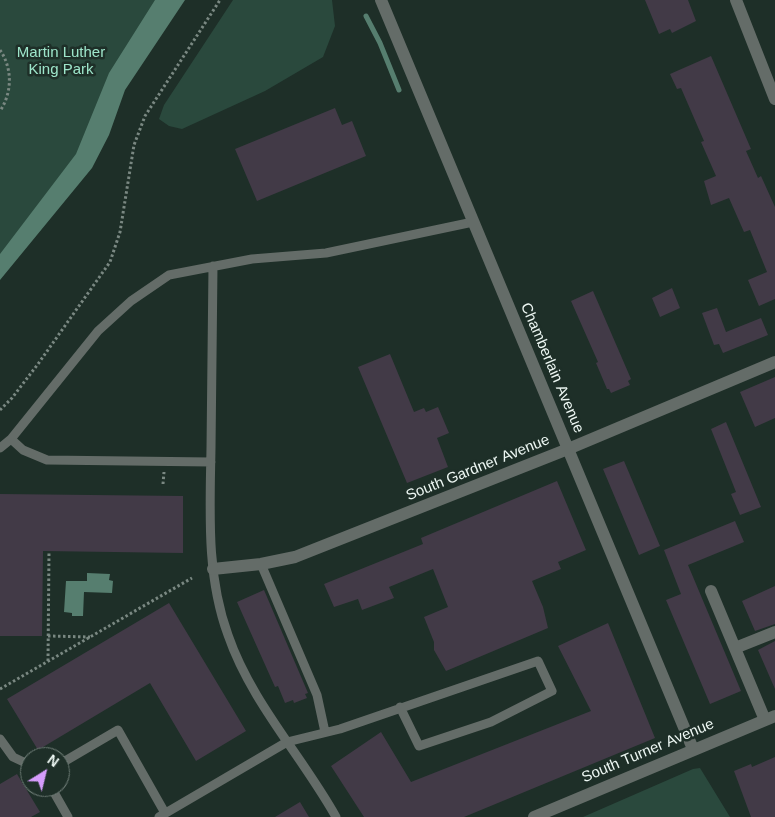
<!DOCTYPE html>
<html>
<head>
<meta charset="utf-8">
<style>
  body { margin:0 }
  #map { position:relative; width:775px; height:817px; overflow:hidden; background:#1e2f28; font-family:Arial,sans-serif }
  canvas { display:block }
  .north { position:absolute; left:20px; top:747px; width:50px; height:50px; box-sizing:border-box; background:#1e2f28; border:1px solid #717f79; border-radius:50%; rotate:36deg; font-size:14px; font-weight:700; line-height:20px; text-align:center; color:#edf7f3 }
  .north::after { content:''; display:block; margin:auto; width:18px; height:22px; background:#d59cfb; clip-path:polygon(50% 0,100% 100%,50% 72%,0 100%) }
</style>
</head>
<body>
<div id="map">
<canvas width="775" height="817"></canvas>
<div class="north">N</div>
</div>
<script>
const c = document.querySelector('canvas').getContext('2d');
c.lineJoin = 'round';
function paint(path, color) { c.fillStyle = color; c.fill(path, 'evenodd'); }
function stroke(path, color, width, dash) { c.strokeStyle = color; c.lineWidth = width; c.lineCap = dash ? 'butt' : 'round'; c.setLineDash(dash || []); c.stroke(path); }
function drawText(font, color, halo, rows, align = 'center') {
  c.font = font + ' Arial,sans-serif'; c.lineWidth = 5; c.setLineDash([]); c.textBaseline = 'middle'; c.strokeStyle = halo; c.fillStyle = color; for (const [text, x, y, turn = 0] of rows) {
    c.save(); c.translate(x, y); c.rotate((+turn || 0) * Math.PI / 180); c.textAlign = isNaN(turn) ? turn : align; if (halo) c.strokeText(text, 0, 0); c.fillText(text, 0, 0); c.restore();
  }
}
paint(new Path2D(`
  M0,0h173l-87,155 -86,115z
  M233,0h99l3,26 -12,31 -58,34 -83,38 -13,-3 -10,-7 5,-14z
  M700,768l30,49h-147l110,-48z`), '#2a493d');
paint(new Path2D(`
  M155,0h30l-60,90 -16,45 -17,33 -92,112v-26l76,-100 33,-81z
  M87,573l23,1 -1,6 4,1 -1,12 -28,-1 -1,24h-11v-3l-8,-1 2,-31h21z`), '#567e6f');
stroke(new Path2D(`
  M366,16l14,27 19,47`), '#567e6f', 5);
paint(new Path2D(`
  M645,0h43l8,21 -24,12 -2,-4 -11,5z
  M711,56l40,93 -5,2 12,27 3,-2 14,31v92l-16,7 -11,-26 19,-8 -17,-42 -6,2 -15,-34 -18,7 -7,-24 12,-5 -15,-34 3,-1 -23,-53 -4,1 -7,-15z
  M335,108l7,17 10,-4 14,35 -109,45 -22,-52z
  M672,288l8,20 -20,9 -8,-19z
  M593,291l38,88 -3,2 2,4 -19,8 -2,-4h-2l-11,-26 2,-1 -27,-61z
  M717,308l9,24 35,-14 7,17 -45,18 -4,-9 -5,1 -12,-32z
  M390,354l24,58 10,-4 2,4 12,-5 11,26 -12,5 11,29 -41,16 -49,-116z
  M775,377v41l-20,9 -15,-35z
  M726,422l35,85 -21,8 -9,-21 5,-2 -25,-63z
  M624,461l36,85 -21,9 -36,-86z
  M557,481l29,69 -28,12 3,7 -29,12 11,26 5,21 -102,43 -12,-21v-8l-10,-25 24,-10 -15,-38 -44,18 5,11 -32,12 -4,-11 -24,8 -10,-23 99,-40 -2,-6z
  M0,494l183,2v57l-140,-2 -1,85h-42z
  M735,521l9,21 -56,23 53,126 -31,13 -44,-104 15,-6 -17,-44z
  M775,586v38l-20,7 -13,-30z
  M264,590l44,103 -3,1 2,4 -13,5 -1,-3 -8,3 -7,-17 -3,1 -38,-85z
  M169,603l77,128 -50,30 -46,-78 -112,67 -31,-51z
  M608,623l47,115 -191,79h-100l-33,-51 50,-34 30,50 180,-71 -33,-65z
  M775,641v48l-17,-39z
  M775,757v60h-24l-17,-46 17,-7 1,3z
  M17,774l23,38 -9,5h-31v-33z
  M300,802l9,15h-34z`), '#423a47');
stroke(new Path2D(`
  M0,50c13,19 12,43 0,61
  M0,410l12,-12 26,-34 72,-102 10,-30 14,-87 11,-29 75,-116
  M163,484l1,-12
  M48,636l42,1
  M48,661l1,-110
  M0,689l192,-111`), '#7a8882', 3, [2.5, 2.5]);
stroke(new Path2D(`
  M213,266c-1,61 -1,121 -2,182 -1,63 -5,127 17,187 23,67 74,121 108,182
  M11,439l12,11 24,10 164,2
  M0,448l11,-9 87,-108 33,-30 38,-26 83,-16 74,-6 147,-31
  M261,564l56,131 8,37
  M0,739l13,18 17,8
  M60,764l58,-34 47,83
  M51,787l17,30
  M159,817l128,-75 53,-13 198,-68 14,30 -61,31 -72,24 -19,-39`), '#646c68', 9);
stroke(new Path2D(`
  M381,0l312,749
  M213,569l48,-5 34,-7 273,-108 207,-87
  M711,591l54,129
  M735,648l40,-16
  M534,817l241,-101`), '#646c68', 12);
stroke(new Path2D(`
  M736,0l39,99`), '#646c68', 12);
drawText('15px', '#9de5ca', '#1e2f28', [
  ["Martin Luther",61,53],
  ["King Park",61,70]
]);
drawText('15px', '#edf7f3', '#1e2f28', [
  ["Chamberlain Avenue",552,368,67],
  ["South Gardner Avenue",478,468,-22],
  ["South Turner Avenue",648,751,-23]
]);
</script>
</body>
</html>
